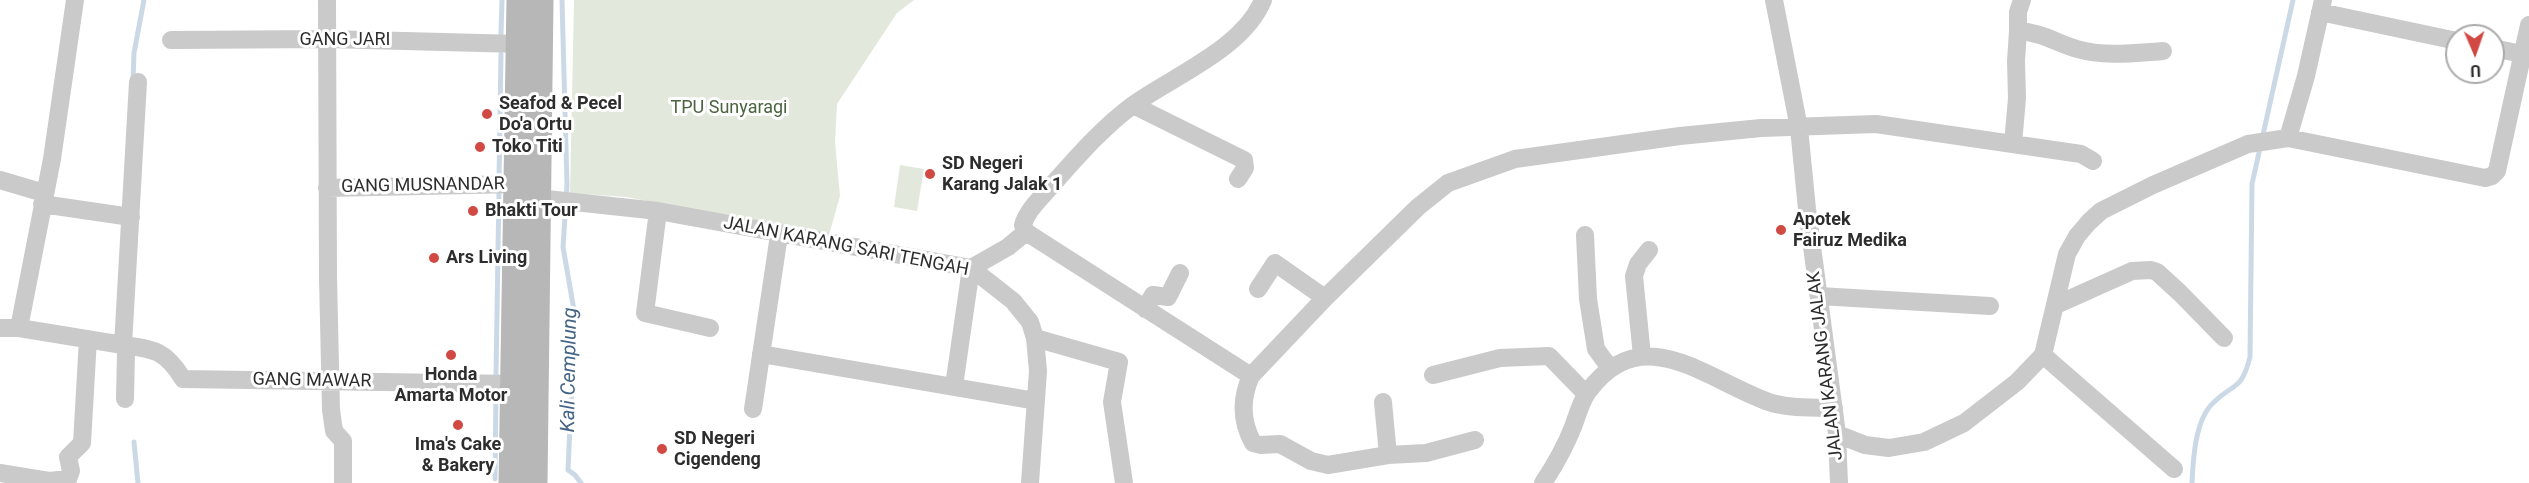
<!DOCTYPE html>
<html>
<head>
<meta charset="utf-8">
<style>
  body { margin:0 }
  #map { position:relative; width:2529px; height:483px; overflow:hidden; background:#fff; font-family:Roboto,sans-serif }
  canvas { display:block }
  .north { position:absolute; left:2445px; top:24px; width:60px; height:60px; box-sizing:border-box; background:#fff; border:2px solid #ababab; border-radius:50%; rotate:178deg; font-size:16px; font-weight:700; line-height:24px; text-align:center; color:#2d2d2d }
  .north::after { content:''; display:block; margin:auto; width:21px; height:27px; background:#d14943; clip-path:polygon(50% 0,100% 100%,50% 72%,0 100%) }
</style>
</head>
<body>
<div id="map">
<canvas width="2529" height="483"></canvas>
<div class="north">U</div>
</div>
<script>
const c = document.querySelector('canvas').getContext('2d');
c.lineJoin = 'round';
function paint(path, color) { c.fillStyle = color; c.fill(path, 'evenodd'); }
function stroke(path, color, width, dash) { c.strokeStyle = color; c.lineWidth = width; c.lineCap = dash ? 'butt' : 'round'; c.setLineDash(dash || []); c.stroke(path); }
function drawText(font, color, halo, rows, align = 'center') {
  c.font = font + ' Roboto,sans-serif'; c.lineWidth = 6; c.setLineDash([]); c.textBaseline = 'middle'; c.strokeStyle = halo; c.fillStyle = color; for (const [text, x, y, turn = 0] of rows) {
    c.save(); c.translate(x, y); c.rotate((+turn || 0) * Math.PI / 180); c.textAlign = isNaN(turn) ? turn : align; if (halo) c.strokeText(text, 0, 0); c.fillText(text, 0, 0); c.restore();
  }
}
paint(new Path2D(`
  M574,0h340l-17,13 -60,91 -2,38 5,54 -11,39 -203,-38 -56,-4z
  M900,165l24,4 -7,42 -23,-4z`), '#e2e9dc');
stroke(new Path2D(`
  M562,0l5,185 -4,62 12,69 -7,154 7,5 6,8
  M501,34l1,-34
  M133,80l1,-27 10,-53
  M499,180l2,-126
  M496,375l3,-185
  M134,442l4,41
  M495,479l1,-88
  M2192,483c1,-23 3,-63 21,-80 21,-21 28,-11 37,-46l2,-173 41,-184`), '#cbd9e7', 5);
stroke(new Path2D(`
  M327,0l1,277 3,133 3,21 9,10v42
  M1263,0c-20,49 -90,76 -130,105 -30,22 -56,52 -81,80 -10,12 -25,25 -29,40l3,7 225,144 74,-78 93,-91 30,-24 67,-24 165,-23 81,-8 115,-4 205,30 12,7
  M1774,0l25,128 8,81 30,225 2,49
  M2320,12l137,29
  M2018,31v-19l4,-12
  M171,40l156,-1 193,5
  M2493,48l29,6
  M138,82l-15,263c32,4 43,6 60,34l331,5
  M1133,105l111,55 1,8 -7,11
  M2288,138l18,-62 17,-76
  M2013,144l4,-46 -1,-37 2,-30c22,1 39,12 59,18 28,8 57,4 86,2
  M0,180l44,13
  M327,188l191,-4
  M528,197l130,14 313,57 42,33 17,21 5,16 3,33 -8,112
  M42,204l89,13
  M658,211l-13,102 65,15
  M1585,235l3,64 8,50 14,19
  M1258,289l17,-26 50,35
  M1819,296l171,10
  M2056,305l76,-34 19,-1 6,2 23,21 44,45
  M1145,309l8,-14 15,2 12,-24
  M0,328h19l104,17 3,6 -1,48
  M19,328l33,-169 23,-159
  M1035,338l84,24 -7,40 12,81
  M761,354l275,47
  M2043,355l131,114
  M1642,356l-8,-80 4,-12 11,-14
  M1433,375l67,-17 49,-2 37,38
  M1251,376c-10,22 -10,45 2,67l8,2 19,-1 31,17 17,4 60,-10 38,-2 49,-13
  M954,386l17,-118 37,-21 18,-15
  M1383,402l5,53
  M753,409l26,-174
  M1837,434l28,11 24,3 35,-6 40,-19 53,-41 26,-27 24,-101 10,-18 12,-14 12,-11 52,-26 95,-41 40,-6 197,40 7,-2 5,-5 32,-146
  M0,473l49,8 19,-2 3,-8 -3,-14 14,-14 6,-104
  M1543,483c12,-18 22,-36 30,-56 4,-11 8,-25 14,-34 54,-75 117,-15 179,8 21,8 46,6 68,7`), '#cacaca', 18);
stroke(new Path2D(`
  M512,483l8,-483
  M534,483l6,-483`), '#b7b7b7', 27);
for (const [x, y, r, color] of [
  [487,114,6,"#d14943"],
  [480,147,6,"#d14943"],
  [930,174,6,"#d14943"],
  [473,211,6,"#d14943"],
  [1781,230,6,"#d14943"],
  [434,258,6,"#d14943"],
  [451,355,6,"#d14943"],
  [458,425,6,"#d14943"],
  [662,449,6,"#d14943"]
]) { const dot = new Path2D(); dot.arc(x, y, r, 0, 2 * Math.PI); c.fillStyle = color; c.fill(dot); stroke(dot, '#fff', 2); }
drawText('18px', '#2d2d2d', '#fff', [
  ["GANG JARI",345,40],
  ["GANG MUSNANDAR",423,186,-1],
  ["JALAN KARANG SARI TENGAH",846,247,11],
  ["JALAN KARANG JALAK",1826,366,-97],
  ["GANG MAWAR",312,381,1]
]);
drawText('bold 18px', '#2d2d2d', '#fff', [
  ["Seafod & Pecel",499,104],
  ["Do'a Ortu",499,125],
  ["Toko Titi",492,147],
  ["SD Negeri",942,164],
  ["Karang Jalak 1",942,185],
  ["Bhakti Tour",485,211],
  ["Apotek",1793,220],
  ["Fairuz Medika",1793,241],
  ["Ars Living",446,258],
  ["Honda",451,375,"center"],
  ["Amarta Motor",451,396,"center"],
  ["SD Negeri",674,439],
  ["Cigendeng",674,460],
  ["Ima's Cake",458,445,"center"],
  ["& Bakery",458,466,"center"]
], 'left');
drawText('18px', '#4c6440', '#fff', [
  ["TPU Sunyaragi",729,108]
]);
drawText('italic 20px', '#456586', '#fff', [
  ["Kali Cemplung",570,370,-89]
]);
</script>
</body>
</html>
